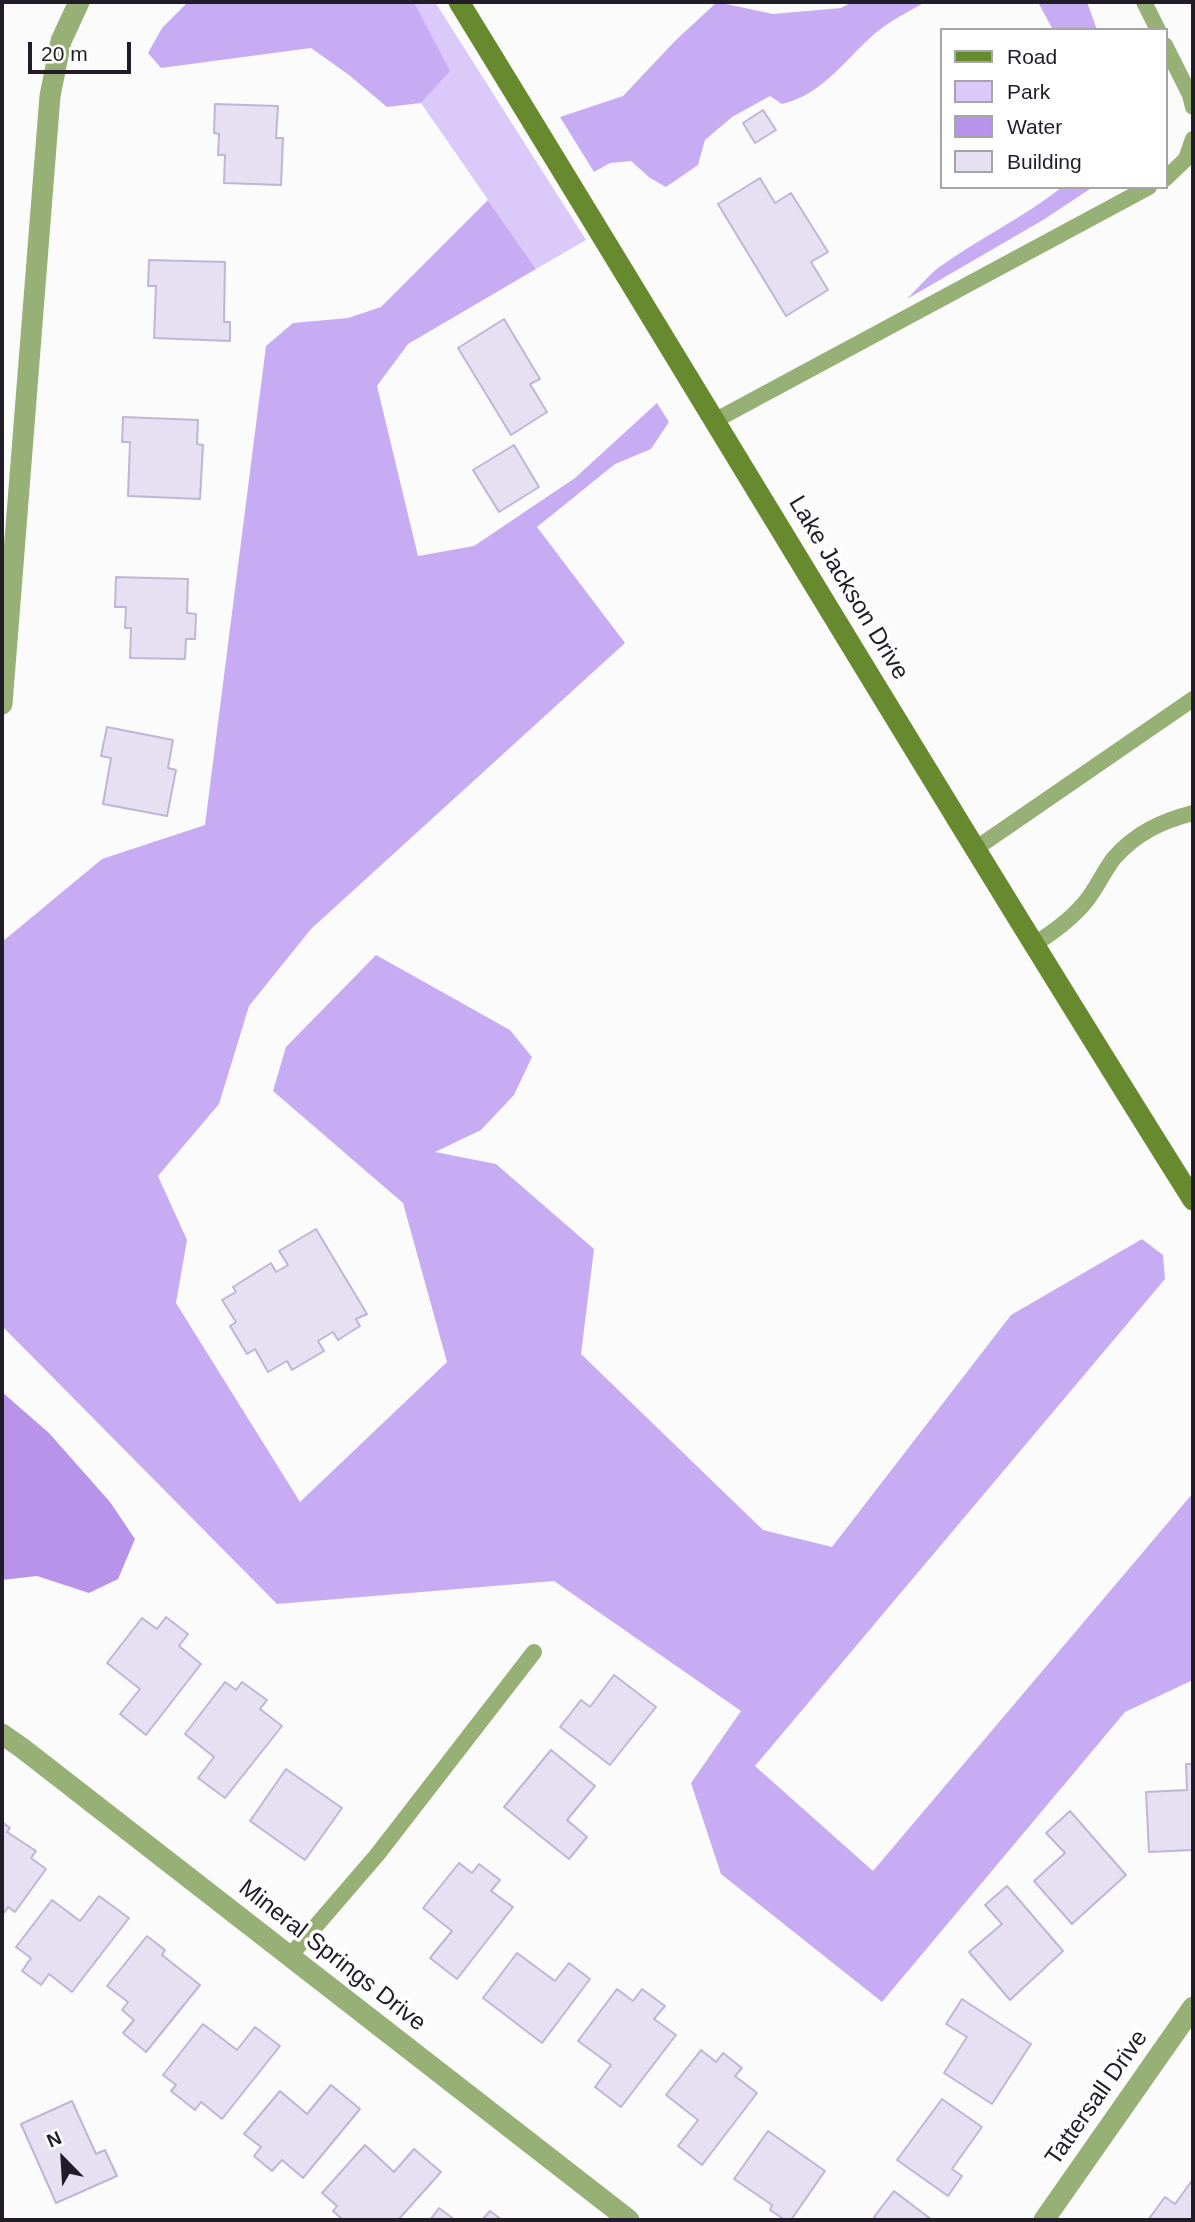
<!DOCTYPE html>
<html>
<head>
<meta charset="utf-8">
<style>
  body { margin:0 }
  #map { position:relative; width:1195px; height:2222px; overflow:hidden; background:#fbfbfb; font-family:Helvetica,sans-serif }
  canvas { display:block }
  .frame { position:absolute; inset:0; border:4px solid #201c28; pointer-events:none }
  .legend { position:absolute; left:940px; top:28px; width:228px; height:161px; box-sizing:border-box; background:#fff; border:2px solid #a6a4a9; margin:0; padding:9px 12px; list-style:none; font-size:21px; color:#201c28 }
  .legend li { display:flex; align-items:center; gap:14px; height:35px }
  .legend b { width:35px; border:2px solid #a6a4a9 }
  .north { position:absolute; left:28px; top:2124px; width:70px; height:70px; -webkit-text-stroke:5px #fff; paint-order:stroke; rotate:336deg; font-size:19px; font-weight:700; line-height:28px; text-align:center; color:#201c28 }
  .north::after { content:''; display:block; margin:auto; width:24px; height:32px; background:#201c28; clip-path:polygon(50% 0,100% 100%,50% 72%,0 100%) }
  .scale { position:absolute; left:28px; top:42px; width:103px; height:32px; box-sizing:border-box; border:4px solid #201c28; border-top:0; padding-left:9px; font-size:21px; line-height:24px; white-space:nowrap; color:#201c28; -webkit-text-stroke:5px #fff; paint-order:stroke }
</style>
</head>
<body>
<div id="map">
<canvas width="1195" height="2222"></canvas>
<div class="frame"></div>
<ul class="legend">
<li><b style="height:9px;background:#668a2d"></b>Road</li>
<li><b style="height:19px;background:#dbc9f9"></b>Park</li>
<li><b style="height:19px;background:#b794ea"></b>Water</li>
<li><b style="height:19px;background:#e6e0f2"></b>Building</li>
</ul>
<div class="north">N</div>
<div class="scale">20 m</div>
</div>
<script>
const c = document.querySelector('canvas').getContext('2d');
c.lineJoin = 'round';
function paint(path, color) { c.fillStyle = color; c.fill(path, 'evenodd'); }
function stroke(path, color, width, dash) { c.strokeStyle = color; c.lineWidth = width; c.lineCap = dash ? 'butt' : 'round'; c.setLineDash(dash || []); c.stroke(path); }
function drawText(font, color, halo, rows, align = 'center') {
  c.font = font + ' Helvetica,sans-serif'; c.lineWidth = 7; c.setLineDash([]); c.textBaseline = 'middle'; c.strokeStyle = halo; c.fillStyle = color; for (const [text, x, y, turn = 0] of rows) {
    c.save(); c.translate(x, y); c.rotate((+turn || 0) * Math.PI / 180); c.textAlign = isNaN(turn) ? turn : align; if (halo) c.strokeText(text, 0, 0); c.fillText(text, 0, 0); c.restore();
  }
}
paint(new Path2D(`
  M414,2h21l151,238 -50,29 -115,-166 28,-32z`), '#dbc9f9');
paint(new Path2D(`
  M188,2h226l36,69 -29,32 -34,4 -38,-32 -38,-27 -150,20 -13,-15 14,-25z
  M717,2l56,12 68,-6 11,-6h73c-15,9 -33,18 -47,29 -32,26 -53,63 -96,73l-12,-8 -38,21 -27,23 -7,25 -32,22 -16,-9 -19,-17 -21,2 -16,9 -34,-55 63,-21 53,-56z
  M1038,2h49l10,28h-44z
  M1062,187h31l-50,33 -136,79c10,-10 20,-22 31,-31 40,-29 85,-50 124,-81z
  M488,200l48,69 -128,75 -31,42 41,170 56,-10 101,-68 82,-75 12,19 -18,27 -36,15 -78,63 88,116 -314,286 -62,77 -30,98 -61,72 29,64 -11,63 124,199 147,-140 -44,-159 -130,-112 13,-44 90,-92 134,75 22,27 -18,38 -33,35 -46,22 61,12 98,85 -13,105 182,176 69,17 179,-232 131,-76 21,16 2,24 -410,487 118,105 320,-378v187l-68,32 -243,290 -161,-128 -30,-91 50,-72 -187,-130 -277,23 -275,-278v-384l100,-83 103,-34 61,-479 27,-23 55,-5 33,-11z`), '#c8acf3');
paint(new Path2D(`
  M2,1392l47,41 61,69 25,37 -17,40 -29,14 -52,-17 -35,4z`), '#b794ea');
const building = new Path2D(`
  M215,104l63,2 -2,32h7l-2,47 -57,-2 1,-28h-7l1,-21 -5,-1z
  M763,110l13,20 -21,13 -12,-20z
  M760,178l15,25 16,-10 37,59 -17,10 17,28 -42,26 -68,-112z
  M149,260l76,2 -1,60h6v19l-76,-3 2,-52h-8z
  M504,319l36,60 -10,5 17,28 -36,23 -53,-87z
  M123,417l75,3 -1,24 6,1 -3,54 -72,-3 2,-54h-8z
  M514,445l25,42 -40,25 -26,-42z
  M116,577l72,2 -1,34 9,1 -1,25h-9l-1,20 -55,-1 1,-30h-6l1,-21h-11z
  M107,727l66,13 -5,28 8,2 -9,46 -64,-12 8,-46 -10,-2z
  M316,1229l51,85 -11,5 4,7 -22,14 -5,-8 -15,9 6,10 -32,19 -5,-9 -19,11 -13,-23 -8,5 -17,-28 6,-4 -14,-22 14,-8 -3,-5 38,-24 5,9 12,-7 -9,-14z
  M166,1617l22,17 -9,12 22,18 -55,71 -26,-21 20,-25 -33,-26 35,-45 15,11z
  M614,1675l42,32 -46,58 -50,-38 21,-27 9,7z
  M225,1682l11,8 6,-8 25,18 -7,9 22,17 -57,72 -27,-20 16,-21 -29,-23z
  M551,1750l44,36 -28,34 20,17 -18,22 -65,-52z
  M1186,1764h7v86l-44,2 -3,-60 41,-2z
  M286,1769l56,39 -37,52 -55,-39z
  M1070,1811l56,64 -54,49 -38,-43 31,-28 -19,-20z
  M2,1822l8,6 -3,4 29,19 -5,7 15,11 -31,43 -7,-5 -4,6 -2,-2z
  M459,1863l13,10 7,-9 21,16 -9,11 22,16 -56,72 -27,-21 22,-27 -29,-23z
  M1007,1886l56,65 -53,49 -41,-48 33,-28 -17,-19z
  M99,1896l30,22 -57,74 -23,-18 -8,11 -19,-14 9,-13 -15,-11 36,-47 28,21z
  M147,1936l18,14 -3,5 38,30 -54,67 -23,-19 11,-13 -12,-10 6,-8 -21,-16z
  M517,1953l38,28 14,-18 21,16 -48,64 -59,-45z
  M617,1989l16,12 9,-12 23,17 -11,13 22,16 -55,72 -26,-20 16,-22 -33,-24z
  M962,1999l69,45 -39,60 -48,-31 23,-36 -21,-13z
  M203,2024l34,26 18,-23 25,19 -58,73 -21,-17 -6,8 -24,-19 5,-6 -13,-10z
  M701,2050l15,12 7,-9 19,15 -7,8 22,17 -55,72 -24,-19 20,-26 -32,-25z
  M331,2085l29,24 -57,69 -21,-18 -10,11 -18,-15 7,-9 -17,-13 36,-43 27,23z
  M942,2099l40,28 -30,42 10,7 -14,20 -51,-36z
  M72,2101l24,53 9,-4 12,26 -61,27 -35,-79z
  M768,2131l57,40 -34,49h-6l-15,-10 2,-5 -38,-26z
  M365,2145l29,27 20,-23 27,23 -43,48h-55l-10,-9 4,-5 -15,-13z
  M1193,2179v41h-45l17,-23 10,7z
  M894,2191l38,29h-54l-4,-3z
  M439,2208l16,12h-25z
  M490,2211l12,9h-20z`);
paint(building, '#e6e0f2');
stroke(building, '#c1b5d5', 2);
stroke(new Path2D(`
  M1144,2l14,28
  M1165,45l25,50 3,12
  M1165,179l21,-20 7,-20
  M716,420l433,-233
  M975,849l218,-150
  M1033,945c21,-13 39,-26 54,-45 10,-13 17,-29 27,-42 22,-25 48,-37 79,-45
  M290,1956l87,-101 157,-203`), '#96b076', 16);
stroke(new Path2D(`
  M2,704l48,-608 11,-55 18,-39
  M2,1734l20,14 607,472
  M1044,2220l149,-213`), '#96b076', 21);
stroke(new Path2D(`
  M459,2c245,399 485,801 734,1198`), '#668a2d', 21);
drawText('24px', '#201c28', '#fff', [
  ["Lake Jackson Drive",848,588,59],
  ["Mineral Springs Drive",332,1956,38],
  ["Tattersall Drive",1097,2098,-55]
]);
</script>
</body>
</html>
